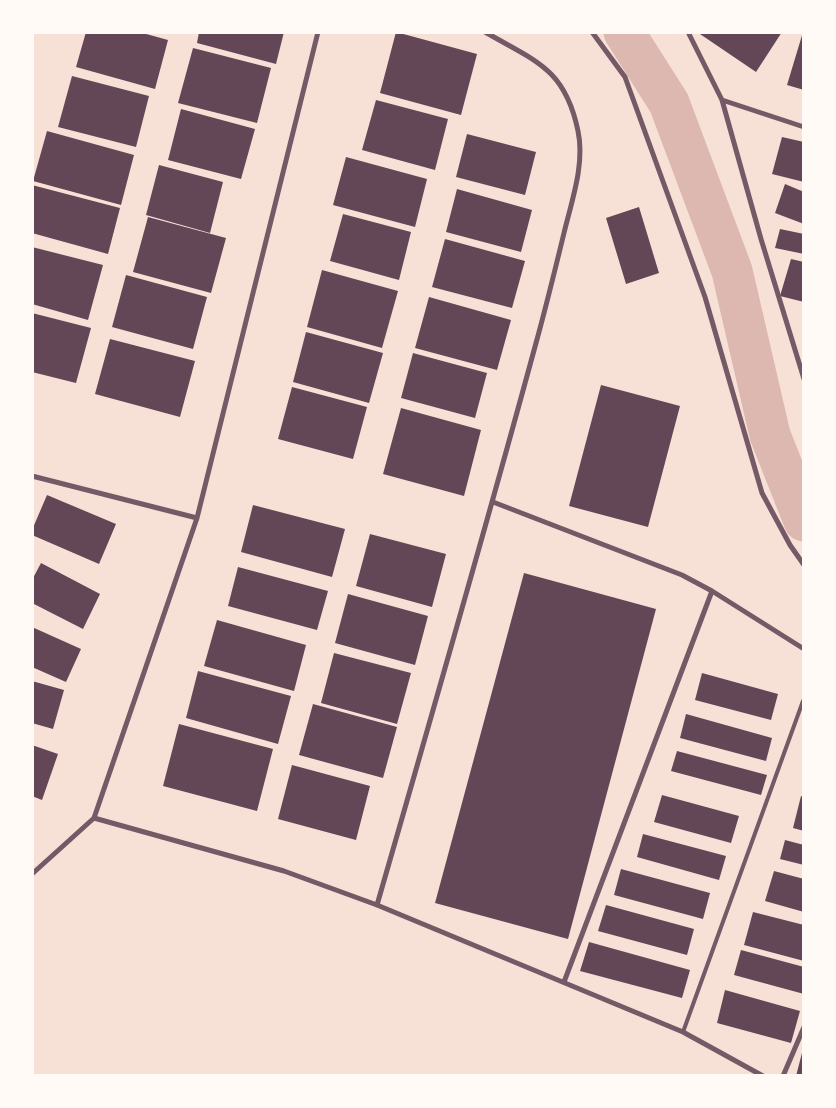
<!DOCTYPE html>
<html>
<head>
<meta charset="utf-8">
<style>
  body { margin:0 }
  #map { position:relative; width:836px; height:1108px; overflow:hidden; background:#f7e1d7; font-family:"Space Grotesk",sans-serif }
  canvas { display:block }
  .frame { position:absolute; inset:0; border:34px solid #fffaf5; pointer-events:none }
</style>
</head>
<body>
<div id="map">
<canvas width="836" height="1108"></canvas>
<div class="frame"></div>
</div>
<script>
const c = document.querySelector('canvas').getContext('2d');
c.lineJoin = 'round';
function stroke(path, color, width, dash) { c.strokeStyle = color; c.lineWidth = width; c.lineCap = dash ? 'butt' : 'round'; c.setLineDash(dash || []); c.stroke(path); }
function paint(path, color) { c.fillStyle = color; c.fill(path, 'evenodd'); }
stroke(new Path2D(`
  M624,32l45,71 63,168 38,164 34,86`), '#dcb8b0', 41);
paint(new Path2D(`
  M86,32h53l29,8 -13,49 -79,-22z
  M199,32h85l-8,32 -79,-21z
  M396,32l81,22 -16,61 -81,-22z
  M697,32h85l-26,40z
  M803,32h1v58l-17,-5z
  M193,48l78,20 -14,55 -79,-20z
  M72,76l77,20 -13,51 -78,-20z
  M376,100l72,19 -13,51 -73,-20z
  M181,109l74,20 -14,50 -73,-19z
  M47,131l87,24 -13,50 -88,-24z
  M467,134l69,18 -11,43 -69,-18z
  M782,137l22,5v40l-32,-8z
  M346,157l81,22 -12,48 -82,-22z
  M159,165l64,17 -13,51 -64,-18z
  M785,184l19,8v32l-29,-11z
  M32,185l88,23 -12,46 -76,-21z
  M457,189l75,21 -11,42 -75,-20z
  M639,207l20,66 -33,11 -20,-66z
  M343,214l68,18 -12,48 -69,-19z
  M148,217l78,21 -15,55 -78,-21z
  M780,229l24,5v20l-29,-6z
  M445,239l80,22 -13,47 -80,-21z
  M32,247l71,18 -15,55 -56,-16z
  M791,259l13,3v40l-24,-6z
  M322,270l76,21 -16,57 -75,-21z
  M126,275l81,22 -14,52 -81,-22z
  M429,297l82,23 -14,50 -82,-22z
  M32,313l59,15 -15,55 -44,-11z
  M306,332l77,21 -14,50 -76,-21z
  M110,339l85,22 -15,56 -85,-23z
  M413,353l74,20 -12,45 -74,-20z
  M601,385l79,21 -32,121 -79,-21z
  M292,387l75,20 -14,52 -75,-20z
  M401,408l80,22 -17,66 -81,-22z
  M47,495l69,29 -17,40 -67,-29v-5z
  M253,505l92,24 -13,48 -91,-25z
  M370,534l76,20 -14,53 -76,-21z
  M41,563l59,31 -17,35 -51,-26v-23z
  M238,567l90,24 -11,39 -89,-24z
  M524,573l132,36 -88,330 -133,-36z
  M348,594l80,22 -13,49 -80,-22z
  M217,620l89,25 -12,46 -90,-25z
  M32,627l49,22 -15,33 -34,-15z
  M334,653l77,20 -14,51 -76,-21z
  M198,671l93,25 -13,48 -92,-26z
  M702,673l76,21 -7,26 -76,-20z
  M32,681l32,9 -11,39 -21,-6z
  M313,704l84,23 -14,51 -84,-23z
  M686,714l86,24 -6,23 -86,-23z
  M179,724l94,25 -16,62 -94,-25z
  M32,745l26,9 -16,46 -10,-4z
  M677,751l90,24 -6,20 -90,-24z
  M292,765l78,21 -14,54 -78,-21z
  M662,795l77,21 -8,27 -77,-21z
  M801,796l3,1v34l-11,-3z
  M643,834l83,22 -7,24 -82,-23z
  M785,840l19,5v20l-24,-6z
  M621,869l89,24 -7,26 -89,-24z
  M774,871l30,8v33l-39,-11z
  M606,905l88,24 -7,26 -89,-24z
  M753,912l51,13v36l-60,-16z
  M589,942l101,28 -8,28 -102,-27z
  M741,950l63,17v27l-70,-19z
  M725,990l75,21 -9,32 -74,-20z
  M803,1049l1,27h-8z`), '#644757');
stroke(new Path2D(`
  M683,1032l120,-331`), '#755966', 4);
stroke(new Path2D(`
  M592,32l33,45 80,220 57,196 28,52 14,20
  M688,32l34,68 39,139 43,140
  M722,100l82,27
  M32,476l165,42
  M493,502l189,73 30,16 -148,391
  M712,591l92,58
  M94,818l190,53 93,34 306,127 80,44
  M32,874l62,-56 103,-300 121,-486
  M377,905c54,-187 108,-374 159,-562 10,-36 19,-73 28,-110 8,-33 21,-69 14,-102 -13,-63 -43,-70 -93,-99
  M783,1076l21,-49`), '#755966', 5);
</script>
</body>
</html>
